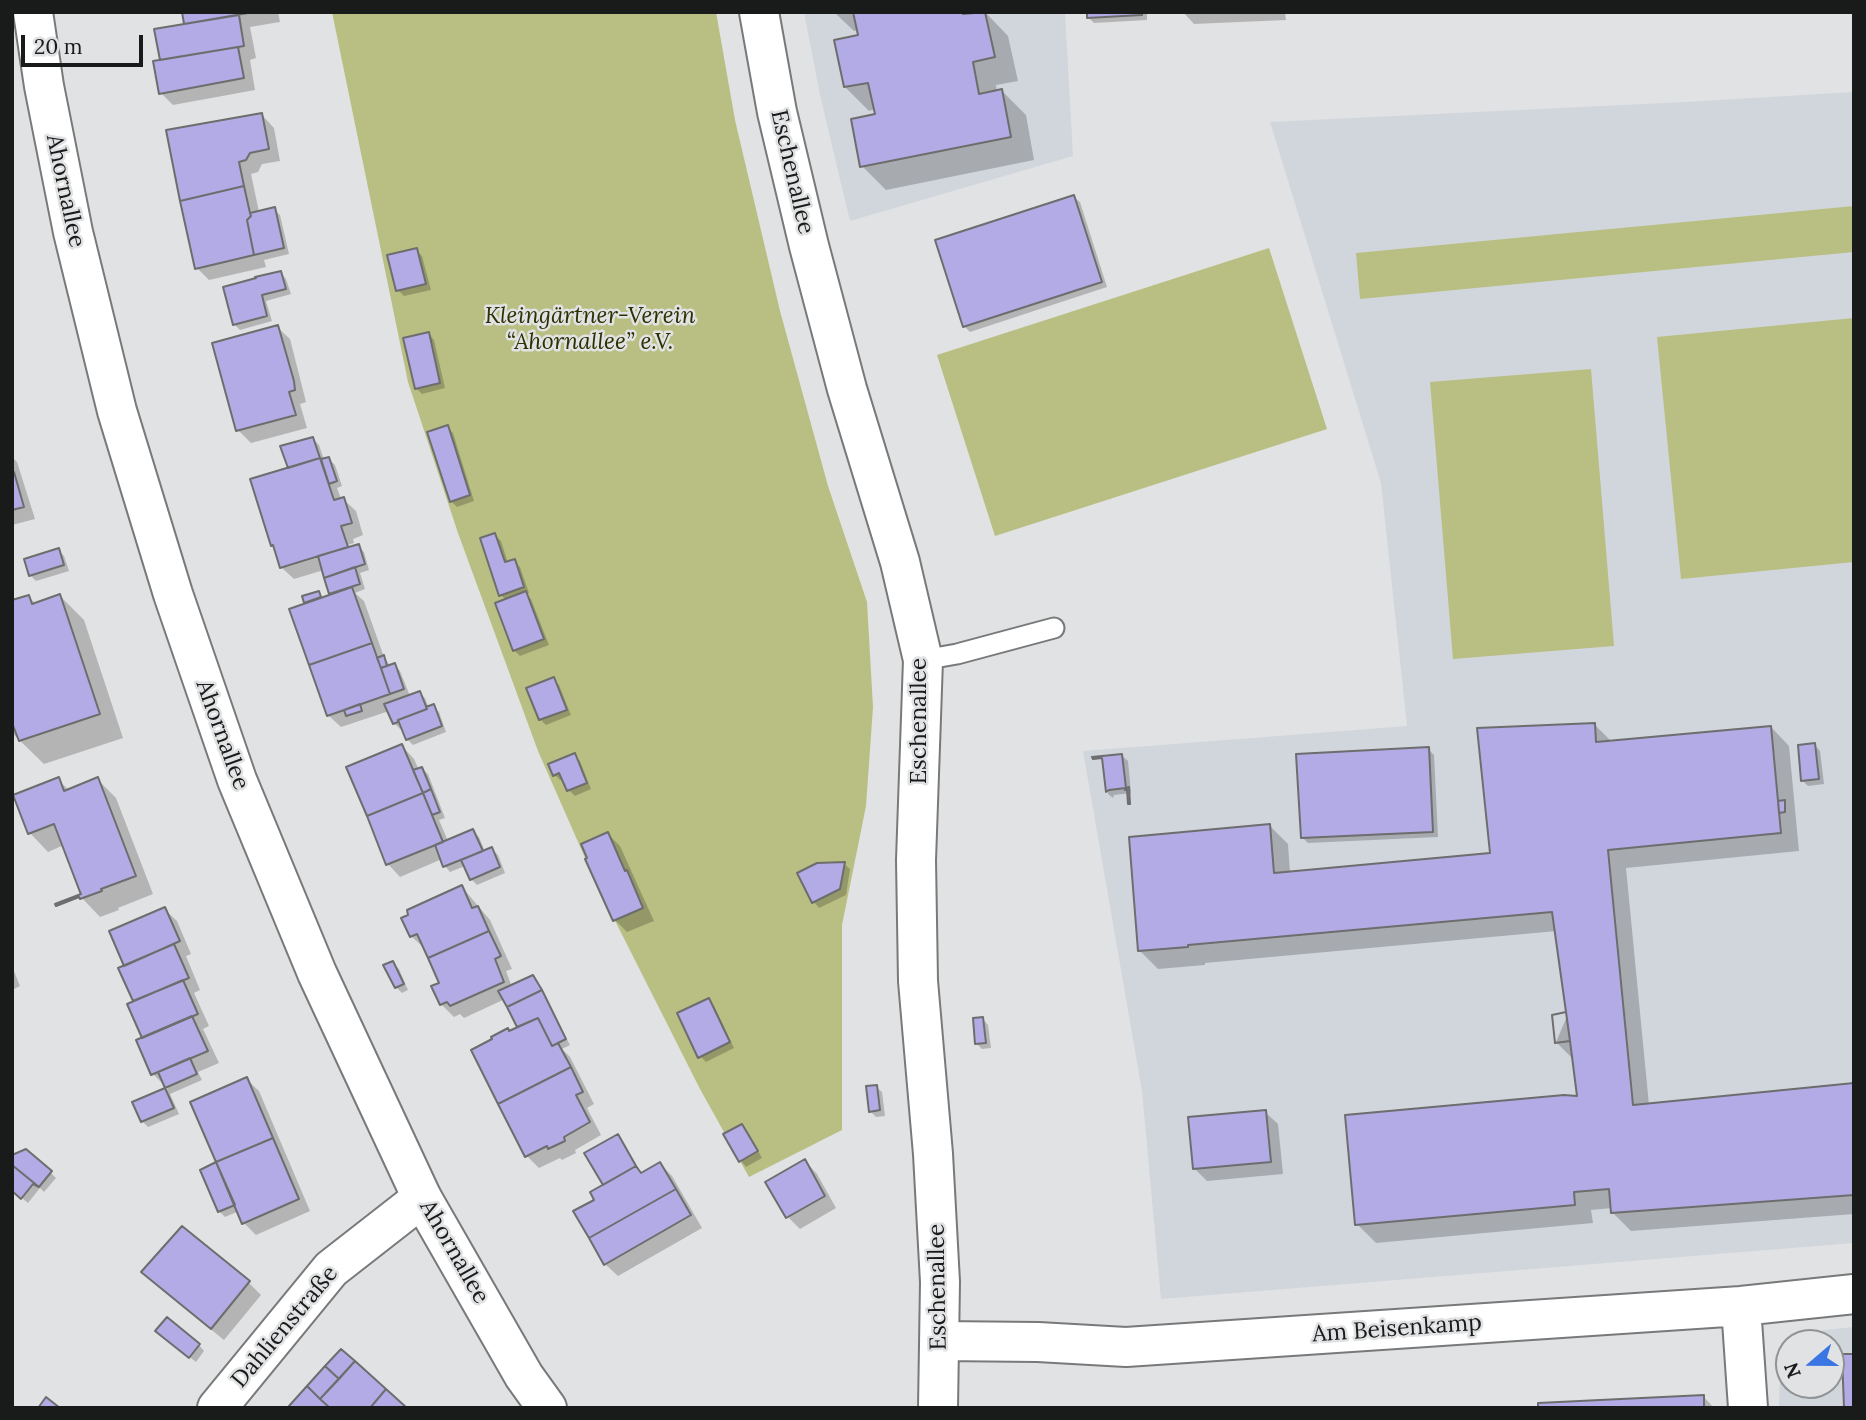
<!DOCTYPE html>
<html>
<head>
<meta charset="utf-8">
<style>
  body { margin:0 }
  #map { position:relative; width:1866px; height:1420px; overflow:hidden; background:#e1e2e3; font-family:Lora,serif }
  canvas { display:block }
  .frame { position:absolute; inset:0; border:14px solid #191a1a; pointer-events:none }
  .north { position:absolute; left:1775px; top:1329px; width:70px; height:70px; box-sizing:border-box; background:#e1e2e3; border:2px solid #919293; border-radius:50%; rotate:250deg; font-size:19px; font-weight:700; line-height:28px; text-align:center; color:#191a1a }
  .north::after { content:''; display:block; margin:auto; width:24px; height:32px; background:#3a75e4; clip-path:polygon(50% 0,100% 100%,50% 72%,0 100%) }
  .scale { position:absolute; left:21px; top:35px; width:122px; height:32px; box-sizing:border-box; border:4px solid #191a1a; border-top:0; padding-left:9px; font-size:21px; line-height:24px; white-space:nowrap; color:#191a1a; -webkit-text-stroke:5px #e1e2e3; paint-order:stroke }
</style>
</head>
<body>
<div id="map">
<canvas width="1866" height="1420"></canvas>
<div class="frame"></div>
<div class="north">N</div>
<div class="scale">20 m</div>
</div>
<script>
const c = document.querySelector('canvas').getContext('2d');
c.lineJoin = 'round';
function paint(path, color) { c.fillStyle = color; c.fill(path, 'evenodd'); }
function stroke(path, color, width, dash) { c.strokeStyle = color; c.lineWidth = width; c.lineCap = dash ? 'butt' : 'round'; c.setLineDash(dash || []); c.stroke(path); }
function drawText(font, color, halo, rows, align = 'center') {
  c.font = font + ' Lora,serif'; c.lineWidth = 5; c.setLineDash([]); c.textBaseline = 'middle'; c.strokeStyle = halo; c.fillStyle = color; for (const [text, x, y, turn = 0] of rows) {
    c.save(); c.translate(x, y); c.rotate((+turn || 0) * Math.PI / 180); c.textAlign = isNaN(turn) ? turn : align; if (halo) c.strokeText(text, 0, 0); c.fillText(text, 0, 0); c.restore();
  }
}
paint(new Path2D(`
  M804,12h261l8,144 -223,65 -30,-126z
  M1854,92v1151l-693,56 -19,-208 -59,-340 324,-25 -26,-243 -111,-361 415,-20z
  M1854,1327v81h-75l1,-45 9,-13v35h42v-42h-37l3,-4 26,-9z`), '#d1d6dd');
paint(new Path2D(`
  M332,12h384l19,108 45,191 48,175 39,116 6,105 -7,99 -24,119v205l-93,47 -49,-88 -103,-204 -59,-134 -80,-218 -50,-151z
  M1854,206v46l-494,47 -4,-46z
  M1269,248l58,181 -332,107 -58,-181z
  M1854,318v244l-173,17 -24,-242z
  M1591,369l23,277 -161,13 -23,-277z`), '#b9bf82');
paint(new Path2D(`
  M184,12h94l2,10 -30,5 6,31 -6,2 5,30 -82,15 -12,-12 1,-31 24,-37z
  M834,12h151l23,24 10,45 -22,4 1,7 5,-1 24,24 8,45 -148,30 -24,-24 15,-50 -2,-7 -6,2 -24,-24 15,-51 -1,-6 -5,1z
  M1088,12h59v8l-53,3 -5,-5z
  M1183,12h102l1,8 -92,4z
  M262,115l12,13 6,33 -18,3 -4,8 -7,2 8,38 15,-3 6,6 9,39 -25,6 2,7 -57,13 -12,-12 -29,-137z
  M1074,197l6,5 27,85 -137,45 -6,-6z
  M416,250l6,6 9,34 -27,6 -6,-6z
  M281,273l5,6 5,15 -25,7 6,20 -32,9 -6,-6z
  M277,327l13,12 16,63 -6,2 7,24 -56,15 -13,-13z
  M429,334l5,6 11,48 -23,6 -6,-6z
  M447,427l6,6 21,68 -17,6 -6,-6z
  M313,439l6,6 5,15 5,-1 6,6 7,21 -5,2 4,11h2l13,12 7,24 -10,4 1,4 -67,21v3l68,-21h3l6,6 5,18 -9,3 5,16 -10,4 9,8 20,56 7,10 4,-2 5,6 10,25 10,-3 5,5 4,10 4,-2 6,6 7,20 -33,13 -6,-6 -4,-11 -3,1 -6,-6 -5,-12 -48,16 -13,-12 -21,-111 -2,-2 13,-9 6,5 9,-3 -9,-25 -30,9 -13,-12 -5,-18 -4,-4 18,-76z
  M12,457l5,5 18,57 -23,6z
  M495,535l6,6 7,22 6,-2 6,6 9,26 -3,1 5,5 18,46 -29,11 -6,-6 -8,-50 -5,-5z
  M58,550l6,6 5,15 -33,10 -6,-6z
  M60,596l24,24 39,118 -79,26 -32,-31v-131l17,-5 7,7z
  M554,679l5,6 12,30 -25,10 -6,-6z
  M1594,724l18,18 159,-15 18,19 10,105 -173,17 23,237 205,-20v129l-223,17 -18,-18 -1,-5 -21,2 2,13 -217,20 -19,-19 222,-126 -5,-38 -18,-18 12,-28 -11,-83 -352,32v2l-47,4 -18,-18 130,-125 18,18 2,29 202,-19z
  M1815,745l5,6 4,33 -16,2 -6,-6z
  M402,746l12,13 5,11 3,-1 6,5 17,44 -6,2 9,21 25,-10 6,6 6,15 7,-3 6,6 7,18 -28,12 -6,-6 -6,-13 -15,6 -5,-6 -3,-7 -42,18 -12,-13z
  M1428,749l6,6 4,82 -130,6 -6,-6z
  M574,755l6,6 11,28 -16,7 -6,-6 -5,-11 -4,1 -5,-5z
  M1122,756l6,5 3,32 -17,2 -1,3 -5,-4 -4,-37z
  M97,779l19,19 37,96 -35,14 1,2 -19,7 -18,-19 1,-3 -19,-50 -16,7 -18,-19 28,-53 11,10z
  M608,834l12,12 34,75 -27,11 -12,-12z
  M844,864l6,5 -4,26 -27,13 -5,-6z
  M462,887l28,33 22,49 -6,2 6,16 21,-10 5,6 32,62 -8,4 8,8 24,47 -7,4 14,27 -26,15 1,3 -14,7 -2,-2 -21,10 -12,-12 -17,-124 11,-4 -16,-29 -41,19 -4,-4 -6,3 -13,-13 -7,-17 7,-3 -17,-36 -13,-12z
  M164,909l13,12 14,33 -5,2 14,34 -6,3 15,33 -6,3 16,34 -21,9 4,8 -32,14 9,20 -31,13 -6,-6 -7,-18 33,-14 -15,-15 -17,-72 -16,-33 6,-2z
  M393,963l6,6 9,21 -6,3 -6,-6z
  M12,966l8,20 -8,4z
  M708,1001l6,5 20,42 -28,14 -6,-6z
  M983,1019l5,6 3,23 -9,1 -6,-6z
  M246,1079l13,12 51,120 -54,24 -12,-12 -5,-12 -14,6 -6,-6 -1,-48z
  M876,1087l6,5 3,24 -9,1 -6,-6z
  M1265,1112l13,12 5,50 -76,7 -13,-13z
  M742,1126l6,6 14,26 -16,9 -5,-6 -15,-26z
  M617,1136l6,6 19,32 18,-10 12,12 30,52 -84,48 -13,-12 -9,-63 10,-16z
  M805,1161l12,13 19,34 -36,21 -12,-12z
  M50,1172l6,6 -12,14 -4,-4 -12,15 -16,-13z
  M182,1228l67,55 12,12 -37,45 -68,-55 -12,-13z
  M163,1336l36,9 5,6 -8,11z
  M1703,1396l11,12h-174z`), '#0003');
const building = new Path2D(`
  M182,12h72l-70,12z
  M853,12h110v2l22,-2 10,45 -22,5 6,32 23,-5 9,48 -151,30 -9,-48 24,-5 -7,-31 -24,4 -10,-47 24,-5z
  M1087,12h55v3l-55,3z
  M239,15l5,31 -84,14 -6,-31z
  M238,47l6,31 -85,16 -6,-33z
  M262,113l7,36 -19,4 -4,7 -7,2 5,24 -64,15 -14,-71z
  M244,186l6,27 1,3 -4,4 7,35 -59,14 -15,-68z
  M1074,195l28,87 -139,45 -28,-87z
  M275,207l9,41 -30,7 -7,-35 4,-4 -1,-3z
  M417,248l9,36 -30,7 -9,-36z
  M281,271l5,18 -24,6 5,21 -34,9 -10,-38 33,-9 -1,-1z
  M278,325l16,56 1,9 -6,2 7,23 -60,16 -24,-88z
  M429,332l11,51 -25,6 -12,-51z
  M448,425l22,70 -20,7 -23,-70z
  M313,437l7,21 -32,10 -8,-22z
  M329,457l8,24 -8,3 -8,-25z
  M320,458l14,42 10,-3 8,26 -11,3 7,21 -68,21 -7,-23 -2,1 -21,-67z
  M12,472h2l10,35 -12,3z
  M495,533l10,29 10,-3 9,28 -25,9 -19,-58z
  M359,544l6,20 -41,14 -6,-22z
  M59,548l5,17 -35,11 -5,-17z
  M355,567l5,17 -31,10 -5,-16z
  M352,587l20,56 -63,22 -20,-56z
  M319,591l2,6 -17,6 -2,-7z
  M526,591l18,48 -31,12 -18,-48z
  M60,594l40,120 -81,27 -7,-18v-123l17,-5 3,9z
  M372,643l18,51 -63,22 -18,-51z
  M384,655l3,11 -6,2 -4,-10z
  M395,663l9,26 -14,5 -9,-26z
  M554,677l13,33 -28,10 -13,-32z
  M420,691l7,18 -29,11v2l-5,2 -9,-20z
  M360,704l2,7 -16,5 -2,-6z
  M434,704l8,22 -36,14 -8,-20 29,-11 -1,-2z
  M1595,723l1,19 175,-16 10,107 -173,17 25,255 221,-22v112l-243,18 -2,-24 -35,3 1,13 -220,20 -10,-110 219,-20 13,1 -7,-55 -15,2 -3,-28 14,-3 -14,-100 -364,33v2l-50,4 -9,-114 141,-13 4,49 216,-20 -13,-125z
  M1815,743l4,36 -18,2 -3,-36z
  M402,744l21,49 -56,23 -21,-49z
  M1429,747l4,85 -132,6 -5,-84z
  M575,753l12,30 -20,8 -8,-18 -6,3 -5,-12z
  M1122,754l4,34 3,-1 1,17h-2l-1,-15 -2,1 1,-2 -17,2 -3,2 -4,-34 -9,1 -1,-2z
  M422,767l9,22 -8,4 -10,-23z
  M59,777l5,14 34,-14 38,99 -35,13 1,2 -22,8 -1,-2 -23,9 -1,-2 26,-10 -1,-2 -26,-68 -26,10 -15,-39z
  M431,789l9,23 -8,3 -9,-22z
  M423,793l20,49 -57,23 -19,-49z
  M1785,800v12l-6,1 -1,-12z
  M473,829l10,22 -40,16 -8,-22z
  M608,832l17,39 2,-1 16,38 -30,13 -28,-62 2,-1 -6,-14z
  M492,847l8,20 -30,13 -9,-20z
  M845,862l-5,27 -28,14 -15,-30 20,-10z
  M462,885l10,23 6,-2 11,25 -61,27 -11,-24 -7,3 -9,-19 7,-3 -1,-5z
  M165,907l15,34 -56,25 -15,-35z
  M489,931l12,25 -6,3 9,23 -54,24 -3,-4 -7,3 -9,-19 8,-3 -11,-25z
  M174,944l15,34 -56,23 -15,-33z
  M393,961l11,23 -9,4 -12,-23z
  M533,975l9,15 -35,17 -9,-16z
  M183,980l15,34 -56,24 -15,-34z
  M542,990l24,49 -14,7 -14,-28 -21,9 -10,-20z
  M709,998l21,44 -32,16 -21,-45z
  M1566,1012l4,29 -15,2 -3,-28z
  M192,1016l16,35 -57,24 -15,-35z
  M983,1017l3,26 -11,1 -2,-26z
  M538,1018l14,28 6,-3 13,24 -73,37 -27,-54 21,-11 -1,-2 17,-9 1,3z
  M190,1058l7,16 -32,14 -7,-16z
  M571,1067l12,25 -7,3 14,27 -26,15 1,4 -17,8 -1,-3 -22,11 -27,-53z
  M247,1077l26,61 -57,24 -26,-60z
  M877,1085l3,25 -11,2 -3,-26z
  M165,1088l9,20 -33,14 -9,-20z
  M1266,1110l5,52 -78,7 -5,-52z
  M742,1124l16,27 -19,11 -16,-28z
  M618,1134l18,32 -33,19 -19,-32z
  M273,1138l26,61 -57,25 -26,-62z
  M26,1149l26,22 -13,16 -27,-22v-10z
  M805,1159l20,37 -39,22 -21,-36z
  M216,1162l19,43 -17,7 -18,-42z
  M660,1162l16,27 -87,49 -16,-27 21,-11 -4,-8 46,-26 5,7z
  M12,1165l27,22 -6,-3 -12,15 -9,-8z
  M676,1189l15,26 -87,50 -15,-27z
  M182,1226l68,55 -39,48 -70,-57z
  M167,1317l33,27 -11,14 -34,-27z
  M341,1349l14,12 -16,18 -14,-13z
  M1842,1354h12v54h-10z
  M355,1361l31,28 -16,19h-40l-10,-9z
  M325,1366l14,13 -19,20 -13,-13z
  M307,1386l13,13 10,9h-39l-2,-2z
  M386,1389l21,19h-37z
  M1704,1395v13h-166v-5z
  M46,1397l14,11h-22z`);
paint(building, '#b3abe5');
stroke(building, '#6d6d6e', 2);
const service = new Path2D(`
  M923,660l34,-6 97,-26`);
const minor = new Path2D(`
  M759,12l18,100 32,134 38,143 53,173 23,98 -7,200 2,121 15,173 7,128 -2,126
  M1741,1306l7,102
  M940,1341l98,1 88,5 615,-41 113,-12
  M217,1408l114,-139 91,-71`);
const secondary = new Path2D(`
  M33,12l11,74 29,146 44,179 56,183 64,186 80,193 105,225 102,178 23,32`);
stroke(service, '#78797a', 23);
stroke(minor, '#78797a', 42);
stroke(secondary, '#78797a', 42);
stroke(service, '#fff', 19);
stroke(minor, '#fff', 38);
stroke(secondary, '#fff', 38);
drawText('23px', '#191a1a', '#e1e2e3', [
  ["Eschenallee",792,172,77],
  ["Ahornallee",65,191,78],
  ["Eschenallee",919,721,-90],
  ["Ahornallee",222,735,70],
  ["Ahornallee",454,1252,60],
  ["Eschenallee",938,1287,-91],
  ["Dahlienstraße",285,1327,-50],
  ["Am Beisenkamp",1397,1329,-4]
]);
drawText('italic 23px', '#2d3000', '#e1e2e3', [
  ["Kleingärtner-Verein",590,316],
  ["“Ahornallee” e.V.",590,342]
]);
</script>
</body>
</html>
